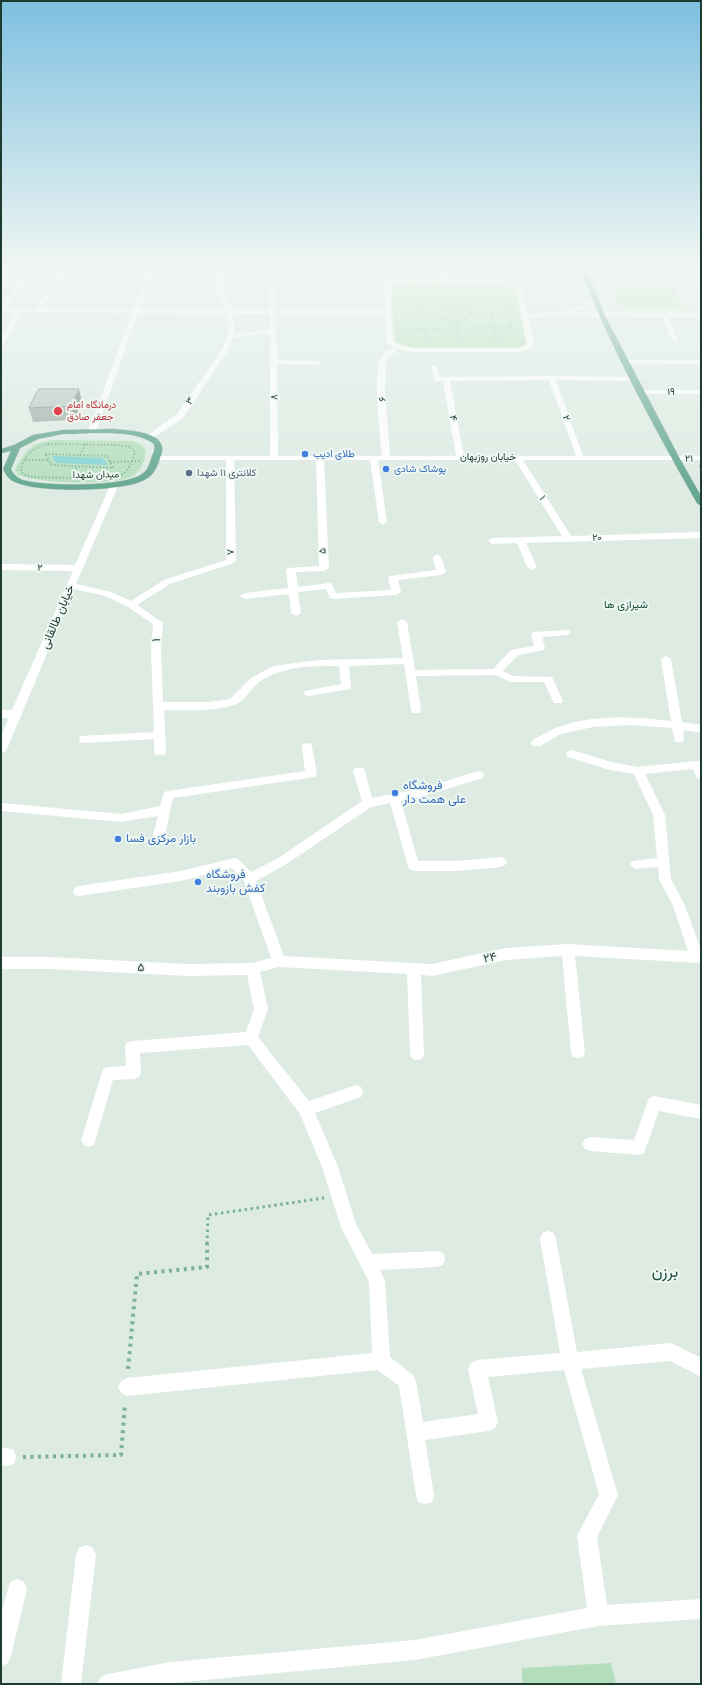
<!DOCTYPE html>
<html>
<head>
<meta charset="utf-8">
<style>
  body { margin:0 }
  #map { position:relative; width:702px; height:1685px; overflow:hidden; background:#ddebe3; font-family:"Space Grotesk",sans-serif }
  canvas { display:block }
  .frame { position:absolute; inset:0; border:2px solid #1e3b30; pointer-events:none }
</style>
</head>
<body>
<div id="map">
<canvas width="702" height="1685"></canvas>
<div class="frame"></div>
</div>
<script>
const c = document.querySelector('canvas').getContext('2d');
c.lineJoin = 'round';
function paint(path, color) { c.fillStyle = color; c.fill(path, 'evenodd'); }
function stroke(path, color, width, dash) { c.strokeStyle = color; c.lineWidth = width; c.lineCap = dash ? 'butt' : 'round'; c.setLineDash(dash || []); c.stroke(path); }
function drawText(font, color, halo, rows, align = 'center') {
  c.font = font + ' "Space Grotesk",Vazirmatn,sans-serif'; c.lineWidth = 4; c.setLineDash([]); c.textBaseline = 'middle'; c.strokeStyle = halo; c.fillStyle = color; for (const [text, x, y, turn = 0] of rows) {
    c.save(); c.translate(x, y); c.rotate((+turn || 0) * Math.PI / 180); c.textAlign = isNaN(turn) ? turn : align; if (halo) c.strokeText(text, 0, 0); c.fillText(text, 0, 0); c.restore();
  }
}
paint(new Path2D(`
  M404,283l101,1 10,4 12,56 -9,4h-105l-18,-5 -4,-56z
  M613,289h60l10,19h-49l-17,-6z
  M55,440l78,1 9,4 4,6c-2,9 -3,18 -12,24 -16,12 -96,8 -116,0l-3,-6c12,-20 16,-27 40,-29z
  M611,1663l5,21h-94v-16z`), '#b4debb');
paint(new Path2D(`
  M52,456l50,2 6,7 -52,-2z`), '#80d2d5');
const major = new Path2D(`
  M580,268h6l18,46 76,145 21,37v10l-4,-3c-43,-76 -86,-154 -117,-235z
  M113,429c12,1 47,2 49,18 1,3 -1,8 -2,11 -3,10 -7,18 -16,22 -21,12 -107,13 -129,2 -6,-2 -9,-7 -12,-13l8,-18 -10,2v-4l13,-4 19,-10 30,-5zM63,434c24,0 72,-6 91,10 1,5 0,8 -2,12 -2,7 -4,14 -10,18 -17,13 -93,12 -115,7 -7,-1 -13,-5 -16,-12l9,-21 18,-9z`);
stroke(major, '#c0c8c5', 1);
stroke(new Path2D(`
  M442,292l2,7 9,-1 2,10
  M422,293l3,47
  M495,294l13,8
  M453,298l10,-3
  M507,298l4,30
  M399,299h45
  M450,308h11l10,5v2c-9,9 -22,7 -32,1v-4z
  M401,314h37
  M471,314h39
  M492,314l5,24h-2
  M457,321l1,19
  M402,329l111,-1`), '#7bb19a', 1.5, [1, 1.5]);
stroke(new Path2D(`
  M48,444l71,1 12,2 4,5c-5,16 -7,22 -24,27l-78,-2 -8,-2 -4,-3c1,-15 12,-25 27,-28z
  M45,454l62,2 6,12 -61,-3z
  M80,455l6,-12
  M25,460h23
  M110,462l31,-1
  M73,475l4,-9`), '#7bb19a', 2, [1.5, 2]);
stroke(new Path2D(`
  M207,1244l1,-29 116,-17`), '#7bb19a', 3, [2.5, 3.5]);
stroke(new Path2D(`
  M128,1369l9,-95 70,-7v-24
  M23,1457l98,-2 4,-52`), '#7bb19a', 4, [3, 4.5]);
paint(new Path2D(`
  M26,268h6l-24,40h28l28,-40h6l-28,40 91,1 15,-41h6l-15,41 87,1 -11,-25 6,-17h6l-6,17 11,25h38v-42h6v42l109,1 -1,-24 2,-2 -48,-6v-10l5,1v7l48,5 7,-2 45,1 -3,-13h6l3,13h34l-2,-13h6l2,13c11,0 23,-1 32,6l7,28 17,-3 156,1v4h-33l10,23 -3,2 -3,-2 -10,-23 -117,-1 -16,2 5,28 -1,1 -13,5h-108l-13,-3 -12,10 -1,6 -1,25 5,66h66l-13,-75h-8l-4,-14 1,-1h4l5,11 111,-1 86,1 1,2 -4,2 -79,-1 27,76h118v4h-178l48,76 130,-4v6l-175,5 11,24 -5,3 -5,-3 -10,-24 -25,1 -4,-3 4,-3 70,-2 -47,-76h-137l9,62 -4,3 -4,-3 -9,-62h-46l5,108 -5,3 -28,1 2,15 31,-4 3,1 4,9 55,-3 -3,-12 2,-2 46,-6 -3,-13 4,-3 4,3 5,15 -5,3 -43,5 3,12 -5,3 -63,4 -3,-1 -4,-9 -28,3 3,21 -5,3 -5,-3 -2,-19 -44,5 -5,-3 5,-3 43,-5 -2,-18 2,-2 31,-2 -3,-106h-82l2,101 -2,2 -64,21 -33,21 26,18 -2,27 2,52h46l21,-3 21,-21 22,-12 45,-6 85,-2 -6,-36 5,-3 5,3 8,48 78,-1 18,-19 23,-4 -3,-12 2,-2 36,-2 2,2 -2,2 -3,1 -24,2 3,11 -1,2 -26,5 -15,16 10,5 39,1 11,24 -1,2h-8l-10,-21h-33l-16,-7 -79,1 5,34 -1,3h-8l-1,-3 -7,-46 -55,2 2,21 -1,2 -41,7 -4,-1 -1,-2 1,-2 36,-7 -2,-18c-26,0 -58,0 -80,16 -8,6 -15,20 -25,23 -22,7 -47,5 -70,5l2,42 -2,3h-8l-2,-3v-13l-70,4 -4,-1 -1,-3 1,-3 74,-4 -3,-82 2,-26 -25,-17 -23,-11 -31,-7 -67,160 -2,3 -4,1v-17l8,-18h-8v-8h11l61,-139 -72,-1v-6l74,1 35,-79 4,-2h3l1,2 -42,98 35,8 20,9 33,-21 62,-20v-100h-70l-4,-2 1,-2h117v-123l-37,5 -5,12 -45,68 -32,21h-3v-4l29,-21 45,-64 7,-20 -2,-16 -89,-1 -42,119 -1,2h-6l-1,-2 44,-119 -109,-1 -19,32 -3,2v-8l16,-26h-16v-4zM398,284l109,1 9,4 11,56 -8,3h-107l-12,-3 -7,-4 -3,-53zM233,314h37v15l-36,5 1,-4zM276,314l109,1 2,27 6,5c-5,3 -10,7 -13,13 -7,19 0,73 2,96h-104l-1,-92 41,1 3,-2 -3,-2 -41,-1zM549,380l27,76h-112l-14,-75z
  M585,268l116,1v4l-113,-3z
  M593,299l5,1 -16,9 -14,3 -3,-2 13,-4z
  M700,349l1,4 -3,-1v-2z
  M626,360h75v4l-77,-1v-2z
  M638,390h63v4h-60l-4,-2z
  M666,656l5,3 11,63 19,3v8l-18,-3 1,9 -1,3h-8l-3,-14 -41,-3 -38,2 -32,7 -21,12h-8l-1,-3c2,-4 5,-5 9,-7 37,-23 90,-20 131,-15l-10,-62z
  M307,743l4,1 1,3 5,27 -2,3 -142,21 -8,37 -2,3 -4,2 -4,-2 -2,-3 5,-19 -37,6 -120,-11v-8l120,11 39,-8 4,-14 4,-1 137,-20 -3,-24 1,-3z
  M572,750l39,12 27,5 59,-6 4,1v17l-4,-1 -4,-9 -48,5 20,41 6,64 14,27 16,44v13l-126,-7 10,96 -2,5 -5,1 -5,-1 -2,-5 -9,-96 -56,4 -74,16 -11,-1 3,79 -2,5 -5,1 -5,-1 -2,-5 -3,-80 -128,-7 -19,5 8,37 -10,28 51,64 47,-16 5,2 2,5 -2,5 -46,16 23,54 18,57 16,30 65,-3 6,2 2,6 -2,6 -6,2 -57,3 5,11 5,76 23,18 3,6 7,41 55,-8 -10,-45 3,-6 6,-3 83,-7 -20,-114 2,-6 6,-2 6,2 2,6 21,113 94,-9 30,15v19l-31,-16 -89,8 37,126 -21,42 10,68 94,-6v20l-103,7 -183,34 -253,24h-64l3,-7 7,-3 62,-12 245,-22 172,-32 -10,-72 22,-42 -35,-124 -76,7 10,45 -3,6 -6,3 -64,9 9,55 -2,7 -7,2 -7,-2 -2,-7 -17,-109 -21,-16 -251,26 -6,-3 -3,-6 3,-6 6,-3 245,-25 -3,-71 -28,-55 -19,-60 -22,-53 -52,-69 -108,8 1,19 -2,5 -5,2 -21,1 -19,65 -5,2 -5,-2 -3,-5 22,-71 5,-2 18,-1 -1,-19 2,-5 5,-1 114,-9 8,-23 -7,-34 -60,1 -138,-7h-48v-12h48l138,7 66,-1 18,-5 -27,-77 -12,-13 -51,13 -102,15 -4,-1 -2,-4 2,-4 4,-1 102,-15 54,-13 4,2 12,12 26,-13 85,-58 -9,-30 2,-3h8l2,3 7,27 52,-10 54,-17 4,1 2,3 -2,3 -58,18 -23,5 17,60h40l43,-4 4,2 2,3 -2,3 -4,2 -43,4h-45l-4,-2 -19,-66 -19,4 -86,58 -29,16 28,75 148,8 74,-16 62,-4 120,7 -15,-45 -14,-27 -1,-12 -22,2 -4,-2 -2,-3 2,-3 25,-3 -4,-43 -19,-41 -24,-4 -42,-13 -2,-3 2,-3z
  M654,1096l47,9v14l-42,-8 -15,42 -5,2 -49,-4 -5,-2 -3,-5 3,-5 5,-2 44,3 15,-42z
  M1,1447l13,3 2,7 -2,7 -7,2 -6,-1z
  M86,1545l7,3 3,7 -15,129h-20l15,-129 3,-7z
  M17,1579l7,3 3,7 -16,67 -3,7 -7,3v-52l9,-32z`), '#fff');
paint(major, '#5ea48a');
paint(new Path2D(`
  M82,402l-8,18 -41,2 -4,-14z
  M701,460v10l-2,-3z`), '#9daca4');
paint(new Path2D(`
  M79,389l3,13 -8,18 -3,-14z`), '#7f8c86');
const building = new Path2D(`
  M39,389h40l-8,17 -42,2z`);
paint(building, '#b6c8bf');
stroke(building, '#7f8c86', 1);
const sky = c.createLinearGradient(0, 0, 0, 504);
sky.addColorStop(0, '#7ec0e0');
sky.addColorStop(0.53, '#f0f6f2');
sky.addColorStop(1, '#f0f6f200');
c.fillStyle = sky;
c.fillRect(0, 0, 702, 504);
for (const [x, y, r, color] of [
  [58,411,5,"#e0444e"],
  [305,454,4,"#3f7fe0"],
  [386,469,4,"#3f7fe0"],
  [189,473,4,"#5c6f8a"],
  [395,793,4,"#3f7fe0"],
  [118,839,4,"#3f7fe0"],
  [198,882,4,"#3f7fe0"]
]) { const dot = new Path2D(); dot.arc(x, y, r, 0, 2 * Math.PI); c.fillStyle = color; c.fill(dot); stroke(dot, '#eef7f1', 1.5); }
drawText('10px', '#1e3b30', '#eef7f1', [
  ["۱۹",671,392],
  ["۸",274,397,-90],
  ["۶",383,399,-93],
  ["۳",190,401,-56],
  ["۴",453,418,80],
  ["۲",566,418,71],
  ["خیابان روزبهان",488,457],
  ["۲۱",689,459,-2],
  ["میدان شهدا",96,475,-1],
  ["۱",542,498,58],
  ["۲۰",597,538,-1],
  ["۵",323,551,-92],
  ["۷",231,552,-91],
  ["۲",40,568,1]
]);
drawText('10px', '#be3a42', '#eef7f1', [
  ["درمانگاه امام",67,405],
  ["جعفر صادق",67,417]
], 'left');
drawText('10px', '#366cbe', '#eef7f1', [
  ["طلای ادیب",313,454],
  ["پوشاک شادی",394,469]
], 'left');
drawText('10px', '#4e5e75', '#eef7f1', [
  ["کلانتری ۱۱ شهدا",197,473]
], 'left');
drawText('11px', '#184f3b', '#eef7f1', [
  ["شیرازی ها",626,605]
]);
drawText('12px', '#1e3b30', '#eef7f1', [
  ["خیابان طالقانی",58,617,-67],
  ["۱",157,640,-86],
  ["۲۴",490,958,-12],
  ["۵",141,968,3]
]);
drawText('12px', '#366cbe', '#eef7f1', [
  ["فروشگاه",403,786],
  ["علی همت دار",403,800],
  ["بازار مرکزی فسا",126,839],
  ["فروشگاه",206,875],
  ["کفش بازوبند",206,889]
], 'left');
drawText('16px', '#184f3b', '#eef7f1', [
  ["برزن",665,1273]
]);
</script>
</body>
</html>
